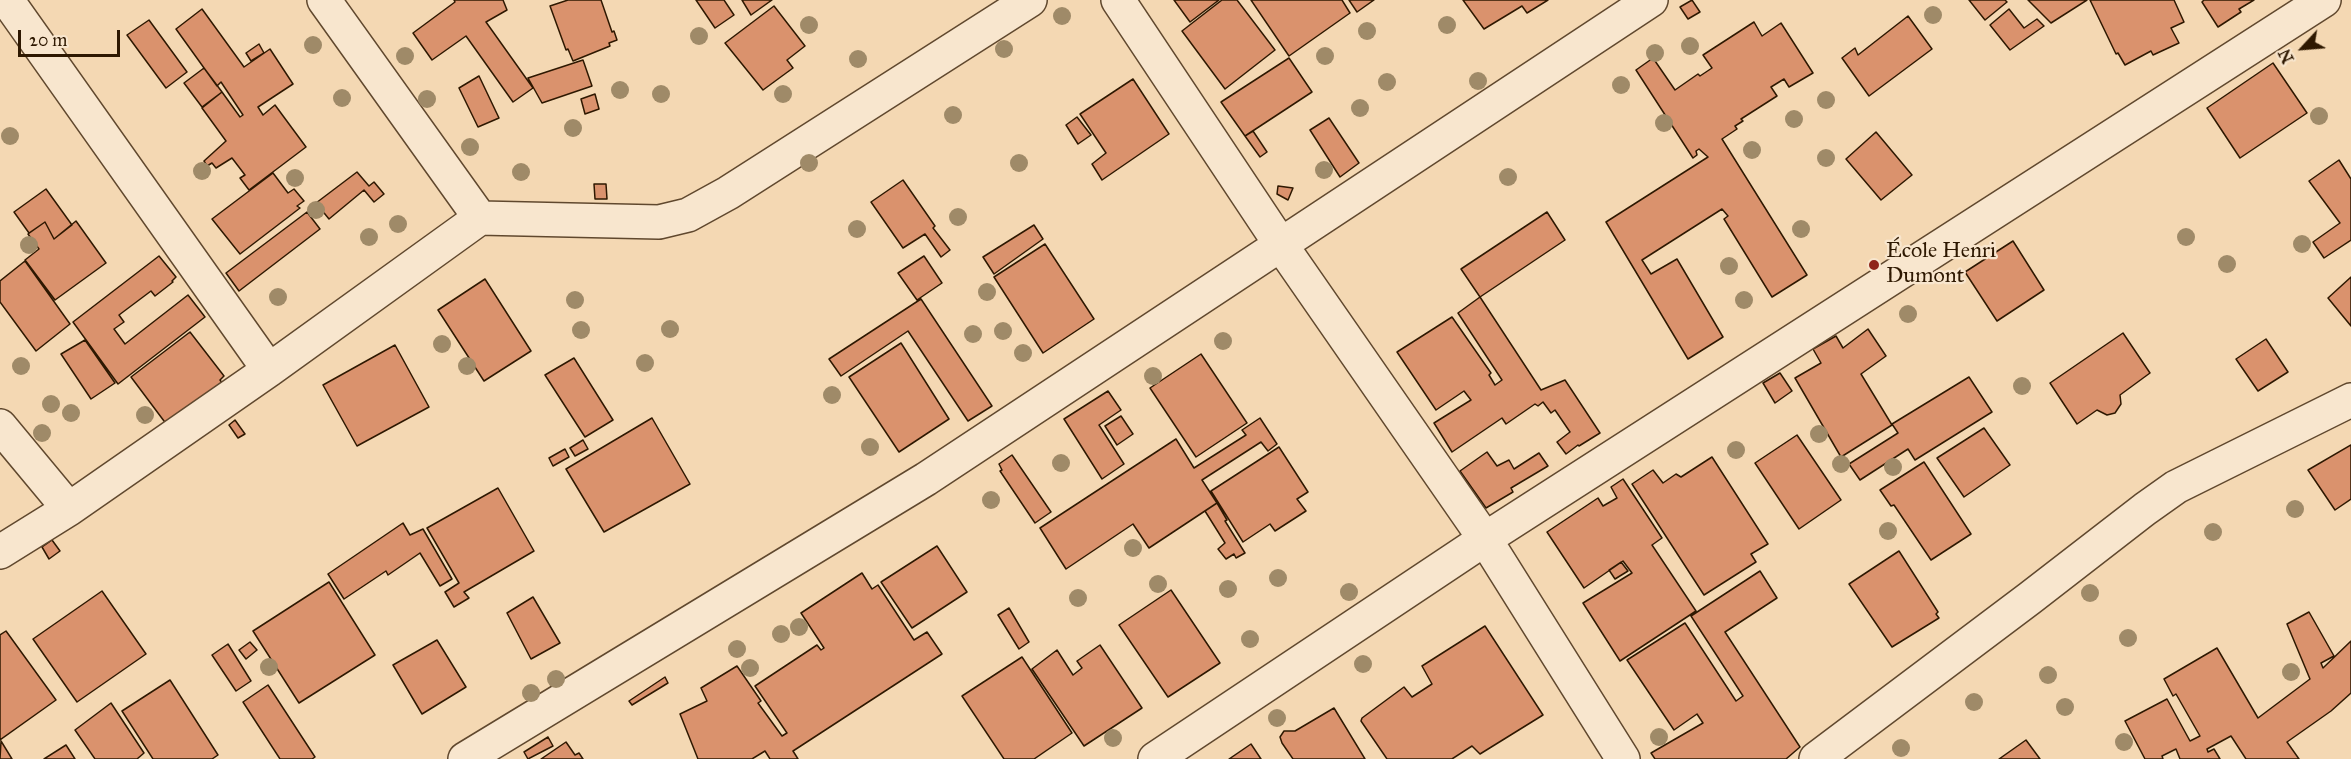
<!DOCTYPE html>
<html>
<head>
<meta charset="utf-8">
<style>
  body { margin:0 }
  #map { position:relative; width:2351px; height:759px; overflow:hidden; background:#f4d8b3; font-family:"IM FELL Great Primer",serif }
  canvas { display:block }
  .north { position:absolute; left:2273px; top:18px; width:60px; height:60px; -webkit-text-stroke:4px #f8e6ce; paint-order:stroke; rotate:244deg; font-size:16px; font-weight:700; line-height:24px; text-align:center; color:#2e1801 }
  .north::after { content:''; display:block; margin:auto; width:21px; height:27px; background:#2e1801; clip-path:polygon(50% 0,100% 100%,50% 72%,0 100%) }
  .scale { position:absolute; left:18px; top:30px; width:102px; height:27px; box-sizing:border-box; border:3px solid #2e1801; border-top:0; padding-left:8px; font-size:18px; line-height:21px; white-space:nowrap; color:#2e1801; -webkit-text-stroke:4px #f8e6ce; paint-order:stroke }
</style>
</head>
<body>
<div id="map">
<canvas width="2351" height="759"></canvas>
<div class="north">N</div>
<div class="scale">20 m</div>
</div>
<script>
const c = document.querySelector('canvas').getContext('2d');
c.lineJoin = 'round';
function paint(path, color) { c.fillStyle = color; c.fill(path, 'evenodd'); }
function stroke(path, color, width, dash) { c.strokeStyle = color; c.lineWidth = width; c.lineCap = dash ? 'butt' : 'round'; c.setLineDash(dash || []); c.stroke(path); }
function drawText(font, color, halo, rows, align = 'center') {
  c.font = font + ' "IM FELL Great Primer",serif'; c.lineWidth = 4.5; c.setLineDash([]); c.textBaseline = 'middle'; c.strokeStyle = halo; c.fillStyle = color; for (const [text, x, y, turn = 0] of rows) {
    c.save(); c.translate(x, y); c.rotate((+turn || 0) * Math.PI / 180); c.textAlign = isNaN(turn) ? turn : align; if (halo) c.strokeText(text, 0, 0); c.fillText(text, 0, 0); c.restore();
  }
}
const building = new Path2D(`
  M454,0h49l4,10 -21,12 47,66 -20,14 -47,-66 -34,24 -19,-27 42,-31z
  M568,0h33l11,32 2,-1 3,9 -8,3 1,3 -37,15 -5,-12 -2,1 -16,-44z
  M696,0h28l10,15 -19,13z
  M742,0h30l-21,15z
  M1174,0h45l-29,22z
  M1222,0h15l38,50 -50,39 -43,-58z
  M1251,0h91l8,13 -61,43z
  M1349,0h25l-17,12z
  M1463,0h85l-21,13 -5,-7 -38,23z
  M1692,0l8,12 -12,7 -8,-12z
  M1969,0h36l2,2 -22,18z
  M2028,0h59l-36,23z
  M2090,0h84l10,22 -13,6 8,15 -26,12 -2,-4 -26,14 -7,-12 -2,1z
  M2204,0h50l-15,9 2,3 -23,15 -16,-25z
  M774,6l31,40 -18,14 6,8 -30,22 -38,-47z
  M202,9l42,58 26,-18 23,35 -35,23 5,8 12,-10 31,42 -57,43 -9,-12 5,-3 -13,-17 -16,10 -4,-5 -5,3 -3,-5 22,-20 -24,-33 20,-16 18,25 3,-2 -22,-33 -4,4 -41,-57z
  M2009,9l15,19 13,-9 7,7 -34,24 -20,-25z
  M1908,16l24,33 -63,47 -27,-38 13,-10 3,7z
  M149,20l38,52 -21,16 -39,-53z
  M1754,22l8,14 19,-13 32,50 -24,14 -5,-8 -13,8 6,9 -36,23 2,2 -8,5 2,3 -15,10 85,136 -35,22 -48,-78 4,-3 -6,-7 -80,51 9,14 26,-15 46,78 -35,22 -82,-137 102,-65 -9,-8 -3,2 1,4 -4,3 -57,-88 17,-12 22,32 23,-16 2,2 12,-8 -9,-13z
  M259,44l5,9 -13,8 -5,-8z
  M1289,58l23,34 -67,44 -24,-34z
  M583,60l9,26 -50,17 -14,-25z
  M2273,63l34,50 -67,45 -33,-50z
  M204,68l18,24 -20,15 -18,-24z
  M479,76l20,42 -21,9 -19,-39z
  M1133,79l36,55 -67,46 -10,-16 14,-11 -26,-39z
  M595,94l4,15 -14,5 -4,-15z
  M1077,117l14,18 -13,9 -12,-19z
  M1329,118l30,45 -19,14 -30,-47z
  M1253,131l14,21 -7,5 -15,-21z
  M1876,132l36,43 -31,25 -35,-41z
  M2339,160l12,19v61l-27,18 -11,-16 27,-19 -31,-42z
  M357,172l12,14 5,-4 10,12 -10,8 -10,-12 -35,29 -13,-16z
  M273,173l15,20 6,-4 10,12 -7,5 3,2 -60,46 -28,-35z
  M903,180l32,46 -2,2 17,22 -9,7 -16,-23 -22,14 -32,-46z
  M594,184h12l1,15h-12z
  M1278,186l15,2 -5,12 -11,-6z
  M46,189l26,36 -18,14 -9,-17 -16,11 -15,-21z
  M307,212l13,17 -81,62 -13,-18z
  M1547,212l18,28 -85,57 -19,-28z
  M76,221l30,42 -51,37 -30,-40 14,-11 -11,-15 17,-12 9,17z
  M1034,225l9,14 -49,35 -11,-17z
  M2013,241l31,49 -47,31 -32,-49z
  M1045,244l49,75 -51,34 -49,-76z
  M159,256l17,21 -4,4 1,1 -18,14 -4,-5 -32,24 5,7 -10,7 11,15 63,-49 17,22 -87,67 -45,-62z
  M924,256l18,27 -25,17 -19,-27z
  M25,261l45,63 -34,27 -36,-49v-21z
  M2351,277v49l-23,-28z
  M485,279l46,72 -47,30 -46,-71z
  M1480,297l61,93 24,-10 35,53 -21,13 -1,-1 -12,9 -9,-12 13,-10 -15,-22 -4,3 -8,-11 -5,4 -3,-2 -29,20 -4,-6 -50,34 -18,-29 37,-23 -7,-9 -28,19 -39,-58 55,-35 39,56 -2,2 6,10 7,-5 -44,-67z
  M921,299l71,107 -24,15 -60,-90 -67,45 -12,-17z
  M1868,329l18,27 -25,18 31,51 -51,32 -46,-79 26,-15 -8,-14 23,-13 7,12z
  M190,332l34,44 -4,4 5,7 -55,42 -39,-52z
  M2123,333l27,40 -30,22 1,9 -6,9 -8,2 -10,-5 -20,14 -27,-41z
  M2266,339l22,33 -30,19 -22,-32z
  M85,340l30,43 -24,16 -30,-45z
  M901,343l48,76 -50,33 -50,-75z
  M395,345l34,62 -72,39 -34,-61z
  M1201,354l46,69 -51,34 -46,-69z
  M574,358l39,62 -28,17 -40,-62z
  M1780,373l12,18 -17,12 -12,-20z
  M1969,377l23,35 -77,48 -7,-11 -48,31 -11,-16 49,-31 -6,-9z
  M1108,391l13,19 -22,15 25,39 -22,15 -38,-60z
  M1121,416l12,18 -16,11 -12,-19z
  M652,418l38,66 -86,48 -38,-63z
  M1260,418l17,26 -9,7 -7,-9 -59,38 15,23 -68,45 -16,-24 -67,45 -26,-41 136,-89 18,29 52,-33 -4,-5z
  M235,420l10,14 -7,4 -9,-13z
  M1984,428l26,37 -46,32 -27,-39z
  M1797,435l44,65 -42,29 -44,-66z
  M583,440l5,9 -13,7 -5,-8z
  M2351,445v54l-16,11 -27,-40z
  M1279,447l29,45 -11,7 9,12 -31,20 -5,-7 -27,18 -32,-51z
  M565,449l4,8 -16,9 -4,-8z
  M1487,452l10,14 12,-6 5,9 25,-16 9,13 -37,22 2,4 -27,16 -26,-37z
  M1012,455l39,57 -16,11 -35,-52 2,-1 -3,-6z
  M1712,457l56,87 -17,10 5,8 -52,33 -72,-111 21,-14 10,13 13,-9 5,3z
  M1924,462l47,72 -40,26 -37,-55 -3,1 -11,-16z
  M1623,479l39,59 -10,7 44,66 -76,50 -37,-58 49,-30 -9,-12 -39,27 -37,-56 51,-34 5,8 14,-8 -6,-11z
  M498,488l36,63 -70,41 5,6 -15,9 -9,-15 14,-9 -32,-55z
  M1217,503l10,17 -2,1 20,32 -9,5 -2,-4 -8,5 -8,-10 7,-6 -20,-32z
  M403,523l7,12 13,-6 29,50 -12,7 -20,-33 -32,22 -2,-4 -42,28 -16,-25z
  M52,540l8,11 -11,8 -7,-12z
  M937,546l30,46 -55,36 -31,-46z
  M1899,551l39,61 -2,2 3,4 -47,29 -43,-63z
  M1621,562l7,9 -13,8 -6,-9z
  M1760,571l17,27 -52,34 75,115 -14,12h-131l-4,-6 52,-30 -6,-9 -23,16 -47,-70 58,-37 51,78 7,-5 -52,-80z
  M862,573l10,16 6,-4 36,55 13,-8 15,22 -149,97 5,8h-28l-5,-8 -13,8h-54l-18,-45 27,-13 -6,-13 36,-22 24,35 -3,2 24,33 5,-3 -32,-47 62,-41 4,5 3,-2 -23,-35z
  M329,582l46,73 -76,48 -46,-72z
  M1171,590l49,73 -52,34 -49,-72z
  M102,591l44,63 -69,48 -44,-63z
  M533,597l27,46 -29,16 -24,-46z
  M1009,608l20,34 -10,7 -21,-34z
  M2309,612l25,44 -13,7 2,5 28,-27v52l-20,18 -44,31 12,17h-53l-15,-23 -24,13 1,3 6,-3 6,10h-40l-4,-10 -14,7 1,3h-18l-20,-38 42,-22 23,42 10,-5 -24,-42 -3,2 -9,-17 53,-31 41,70 52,-39 -23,-55z
  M1485,626l58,89 -63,39 -8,-8 -20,13h-65l-26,-38 1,-3 42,-31 8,10 20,-13 -10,-18z
  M6,631l50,69 -56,40v-105z
  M437,640l29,47 -44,27 -29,-49z
  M250,642l7,8 -11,9 -7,-9z
  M228,644l23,37 -15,10 -24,-36z
  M1100,645l42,63 -58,38 -52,-77 25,-19 16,25 9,-7 -5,-7z
  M1022,657l50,76 -38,26h-30l-42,-63z
  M665,677l3,6 -36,22 -3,-4z
  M170,680l48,75 -6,4h-59l-31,-48z
  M268,685l47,72 -3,2h-32l-37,-57z
  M111,703l33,50 -7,6h-42l-20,-29z
  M1334,708l31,51h-72l-11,-16 -2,-6 4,-6h11z
  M548,737l5,9 -25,13 -4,-7z
  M2026,740l14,19h-41z
  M1,741l11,18h-12z
  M566,742l9,13 4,-2 4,6h-42z
  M1251,744l10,15h-32z
  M66,745l9,14h-31z`);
paint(building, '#da926d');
stroke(building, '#2e1801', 1.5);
const minor = new Path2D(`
  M7,0l262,370
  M324,0l156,218
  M1118,0l163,245 204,294 138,220
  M0,426l69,83
  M0,552l69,-43 200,-139 211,-152 179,4 29,-7 40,-22 302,-193
  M465,759l461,-280 725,-479
  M1155,759l330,-220 839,-539
  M1816,759l214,-161 115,-89 31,-22 175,-87`);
stroke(minor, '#60482e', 36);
stroke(minor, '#f8e6ce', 33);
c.fillStyle = '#9f8a68';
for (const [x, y] of [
  [1933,15],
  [1062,16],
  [809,25],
  [1447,25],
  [1367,31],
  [699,36],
  [313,45],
  [1690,46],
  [1004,49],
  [1655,53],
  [405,56],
  [1325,56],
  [858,59],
  [1478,81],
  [1387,82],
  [1621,85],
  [620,90],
  [661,94],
  [783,94],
  [342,98],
  [427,99],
  [1826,100],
  [1360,108],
  [953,115],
  [2319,116],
  [1794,119],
  [1664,123],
  [573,128],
  [10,136],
  [470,147],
  [1752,150],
  [1826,158],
  [809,163],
  [1019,163],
  [1324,170],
  [202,171],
  [521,172],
  [1508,177],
  [295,178],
  [316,210],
  [958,217],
  [398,224],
  [857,229],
  [1801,229],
  [369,237],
  [2186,237],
  [2302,244],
  [29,245],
  [2227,264],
  [1729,266],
  [987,292],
  [278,297],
  [575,300],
  [1744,300],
  [1908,314],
  [670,329],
  [581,330],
  [1003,331],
  [973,334],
  [1223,341],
  [442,344],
  [1023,353],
  [645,363],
  [21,366],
  [467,366],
  [1153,376],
  [2022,386],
  [832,395],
  [51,404],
  [71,413],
  [145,415],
  [42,433],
  [1819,434],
  [870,447],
  [1736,450],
  [1061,463],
  [1841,464],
  [1893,467],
  [991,500],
  [2295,509],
  [1888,531],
  [2213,532],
  [1133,548],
  [1278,578],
  [1158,584],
  [1228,589],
  [1349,592],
  [2090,593],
  [1078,598],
  [799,627],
  [781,634],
  [2128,638],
  [1250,639],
  [737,649],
  [1363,664],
  [269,667],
  [750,668],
  [2291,672],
  [2048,675],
  [556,679],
  [531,693],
  [1974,702],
  [2065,707],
  [1277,718],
  [1659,737],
  [1113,738],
  [2124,742],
  [1901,748]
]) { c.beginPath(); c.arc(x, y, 9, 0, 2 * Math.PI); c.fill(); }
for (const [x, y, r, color] of [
  [1874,265,6,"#8f2418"]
]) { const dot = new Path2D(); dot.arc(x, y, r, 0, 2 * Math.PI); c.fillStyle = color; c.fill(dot); stroke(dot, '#f8e6ce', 2); }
drawText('22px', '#2e1801', '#f8e6ce', [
  ["École Henri",1886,252],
  ["Dumont",1886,277]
], 'left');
</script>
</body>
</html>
